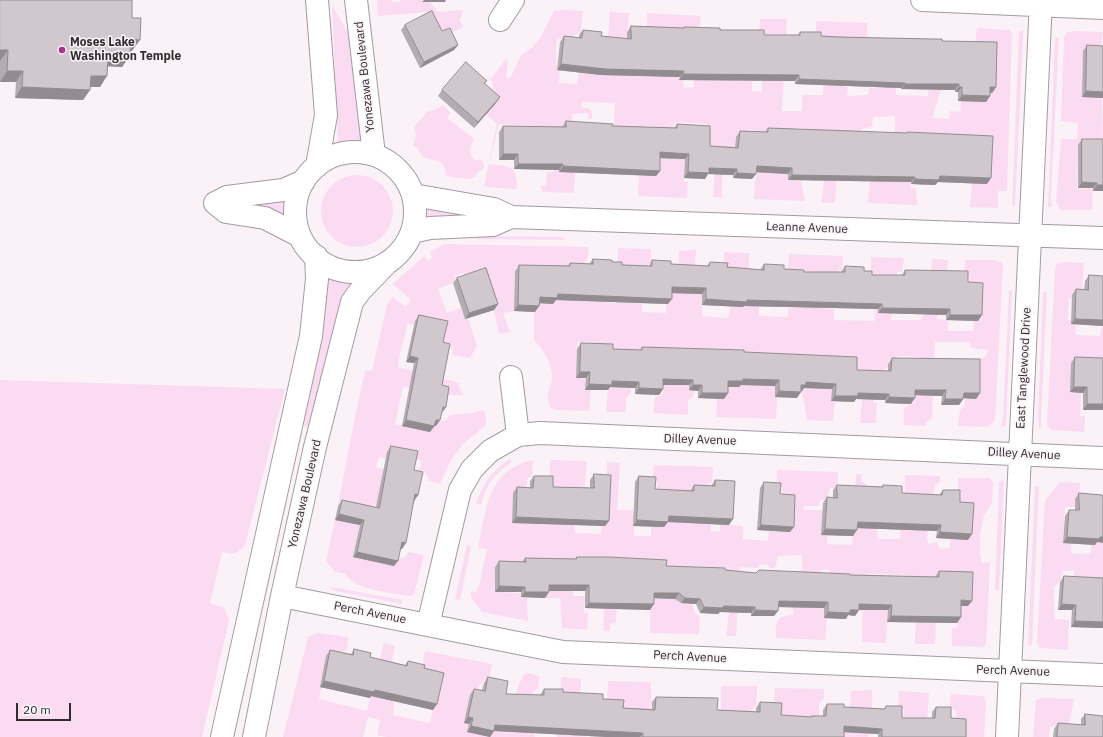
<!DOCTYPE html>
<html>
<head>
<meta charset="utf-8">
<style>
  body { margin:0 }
  #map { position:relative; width:1103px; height:737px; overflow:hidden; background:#faf2f7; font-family:"IBM Plex Sans",sans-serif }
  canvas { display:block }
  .scale { position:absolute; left:16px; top:703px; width:55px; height:18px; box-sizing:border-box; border:2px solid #302d2f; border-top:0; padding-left:5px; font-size:12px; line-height:14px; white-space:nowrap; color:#302d2f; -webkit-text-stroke:3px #faf2f7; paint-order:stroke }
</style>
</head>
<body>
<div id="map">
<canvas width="1103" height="737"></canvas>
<div class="scale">20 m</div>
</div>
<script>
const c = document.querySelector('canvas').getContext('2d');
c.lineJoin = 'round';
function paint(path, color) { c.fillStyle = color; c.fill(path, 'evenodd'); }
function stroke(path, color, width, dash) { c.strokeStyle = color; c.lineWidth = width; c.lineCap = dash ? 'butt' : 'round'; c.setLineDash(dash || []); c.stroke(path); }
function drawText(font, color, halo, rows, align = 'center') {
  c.font = font + ' "IBM Plex Sans",sans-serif'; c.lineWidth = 3; c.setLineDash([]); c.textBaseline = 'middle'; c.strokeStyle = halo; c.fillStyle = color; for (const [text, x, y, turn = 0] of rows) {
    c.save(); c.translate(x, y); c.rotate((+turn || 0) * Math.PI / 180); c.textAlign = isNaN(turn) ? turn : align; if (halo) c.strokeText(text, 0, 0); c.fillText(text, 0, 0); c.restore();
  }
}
paint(new Path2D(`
  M377,0h15v2h7l1,-2h22v2h8l8,10 25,-2 -3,10 3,7 -14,7c-8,-4 -20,-12 -22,-22l-49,4z
  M332,5l20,35 14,104 -28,3z
  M565,10l18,1 -2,22 -7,2 -2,5 -15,-2 -1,18 1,14h3l-1,13 18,1 2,-12 26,3 5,-63 19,1 -2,19 20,-3v-16l54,3 -2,15 -16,49 1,8 10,-1v-7l46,-1v2h12v10l10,1v-11h15l-12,-46 -6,-1 1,-15h27l-5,92h20v-16h21c2,-25 -8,-49 -7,-74l51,2v15l-22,6 -1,43h4l-1,9 21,-1 1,-7h14l1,-16 12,1v22l32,1v-6h13l-9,28 17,1 1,-8 10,1 1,-11 25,1v-10l-11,-49 2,-15 33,2 2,4 -5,157h-9v17l-28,-1 2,-24 15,1 2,-42 -78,23 -1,23h6l1,17 -49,-2 2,-22 25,-41v-24l-22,1 -1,10 -11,2v8h-22l-4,65 -14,1 3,-21 1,-46 -22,-1v-7l-10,1 -5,51 13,1 4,20 -51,-2 1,-19 15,-48 -24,-2 -4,7h-6l-1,9c-16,13 -12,34 -13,52l-9,-1 3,-45h-10l1,-28 -33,-2 -2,37h13l-1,23h4l-1,16 -49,-2 1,-20h17l-1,-49 -11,-1v7l-32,19 3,-49 -34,-1v5l9,2 2,5v4l-3,2 -1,-7 -16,1 -1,13 -12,44 16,2 -1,20 -31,-1 -3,-6h6l1,-13 7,-1 1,-45 -56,-3 -10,40c23,3 27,0 28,25l-33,-2 13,-63 -11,-10 10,-11 -4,-22 -2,-1 16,-21 2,4 -2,14 4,2 11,-24 11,-7 10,-13 12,-24z
  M1023,30v8l-8,168 -3,-1 7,-173z
  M1073,31l30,1 -2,16 2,91 -19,-1v7h-6l-1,44 16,-1 -1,22h-31l-5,-8 5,-63h16l1,-16 -17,-2 3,-83 2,-5z
  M1055,38h4l-8,158 1,10 -4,2z
  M443,105l8,8 -4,5 27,21c-4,8 -6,14 1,21h5l3,2 1,6 -7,5 -2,4 -5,2 -19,-2 -5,-2 -1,-6 -4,-7 -18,-5 -5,-8 -5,-4 3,-9 -2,-9c4,-6 8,-7 12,-15l8,-2z
  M321 211a36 36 0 1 1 72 0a36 36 0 1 1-72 0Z
  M290,196l-1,25 -51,-19z
  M424,205l61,11 -62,5z
  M476,236l87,1 1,3 -88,-1z
  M444,244l145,3 -1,10 -5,8 -18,35 51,3 2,-55 33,1v14c-11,3 -20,29 -25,40h16v9l24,1v-9h2v-11h10l1,-42 17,-1 -2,22 8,21v23l26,2 2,-11h13l-13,-39 -6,-2v-14l25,1v18l10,33v12l29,1v-9h11l1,-32 -12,-1 1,-21 54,2 -1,14h-3l-6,8h-13l-1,30 15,1v11l40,1 3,-41 -6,-7v-16l33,1 -2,14 -3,-1 -4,5 -17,37h14l-1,7h29l13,-17 -2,-26 1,-18 16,1 -2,17 -9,33v9l11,1v11h25l1,-10 -6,-33 2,-12 -6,-1 1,-15h29l7,2 2,3 -8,155 -8,7 -29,-1 2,-16 5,-4v-8h11v-38l9,-3 4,-7 -18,-2 -1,-6h-35l-3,76 -6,4 -1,4 -21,-1v-17l10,-5 6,-44 -1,-2 -22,-1v5h-9v7l-4,1 -10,23 -1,11h4l-1,20h-16l4,-46 -51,11 19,1 -1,12h4l-2,20 -26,-1 -5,-29 1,-19 -46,13 18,1v11h2l-1,22 -60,-2 1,-18 7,-12h15l-49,-32 -1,35h5l-1,7 -5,3v15l-35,-2 2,-16 8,-2v-10l15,-31 -51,33 4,1v4l-5,6v14h-20l2,-22 -20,-41v-7h-10l-2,36h10l5,12 -2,21 -30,-1 -8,-2c-7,-13 -1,-17 1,-29 1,-15 -8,-29 -18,-39v-28l1,-1 19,-43 -39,-1 -1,44 -11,2 7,19 -11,2 -6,-27 -27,-28 -2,-6 -9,3 1,6 -18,7 9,24 14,-5 4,11 3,-1 9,28 -7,12 -18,-3 1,-6 -5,-5 -8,-2 -25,-21 -1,4 -6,-2 -8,30 -2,14 62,16 -2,3 6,9h-19l-42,-9 -8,38 35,8 7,-12 8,1 5,-6 23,-2 10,-3 3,6v9l-23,19 -12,16 -11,24 -11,-3 -3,-8 -8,-2 3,-5v-6l-33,-8 -2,6 -7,-1 -3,10 8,2 -5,37 -7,-1v8l-11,7 -8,37 40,9 2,-5 3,1 1,-3 6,-2 4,-5 15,3 -10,39 -3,2c-17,-3 -57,-5 -65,-22l-11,-2 -9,-11 9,-41 16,-12 -13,-2 14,-74 13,-62 7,1 15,-66 6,-8 13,10 5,-7 -18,-16 31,-28 4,5 4,-3 -2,-6z
  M1063,262l21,1 -2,29 -10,7h-3l-1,21h3v4h4l1,11 24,1 2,-10h1v34l-33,32 11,1 -1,23h5l-1,16 -32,-2 -4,-3 -1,-4 8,-154 2,-5z
  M327,268l28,3 -42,153 -7,3 -5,-4z
  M1009,290l3,1 -6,130 -1,6 -4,-1 2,-6z
  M1043,292h4l-6,131 1,3 -3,3 -1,-12z
  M0,380l285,9 -40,156c-8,9 -11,10 -23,7l-12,51 14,5 5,12 -27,117h-202z
  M510,459l2,3c-18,12 -25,22 -31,43l-5,-1c8,-22 14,-31 34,-45z
  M531,460l2,1 -1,16h-4l-2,16h-13l-1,30 36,1 2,-64 37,1 -3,33 -12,-1 -2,32h5v8l26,1 1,-8h3l2,-64 13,1 -3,47h17v26h17v-9h13l2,-32h-9v-14l-5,-1 2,-15 59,2 -1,15 -5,2 -1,4h-15l-2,15 -3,1 -3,14h6v5l22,1v8l9,-1v-7l23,2v13l25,2 1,-10 20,1 2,-31 -10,-1 1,-14 -5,-1v-15l61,2 -1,16h-7l-3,13 -6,-1 -3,6h-15l1,4h19l-1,24 5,1v9l25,1 4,-71h6l-1,7 6,4v13l11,-1 -1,32 1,10h22l1,-10 15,1 2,-30 -13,-1v-24l35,1v6l-5,3 -1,7 -4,6 -3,41 2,5 8,-2 3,7 10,-1v-9h18l2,-30 -10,-1 1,-15h-3v-15h32l3,5 -1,20 -8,13 -4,18v22l2,7 8,-1 -4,82 -3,3 -31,-1v-18h5v-22h11l1,-28 -20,-1 1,-4 -10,-1 -1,5h-4l-1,45h2l-1,22h-20l2,-48h-9l1,-21 -40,-1v36h19l-2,33 -24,-1 1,-60h-17v-3h-15l1,-5 -5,-5 -5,1 -3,3h-9l-1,5h-2l-1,29 18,1v10h3l-2,22 -49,-2c0,-17 -1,-22 18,-23l-2,-8 2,-35 8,-2v-15l-24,1 -3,12h-5l-3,-4 -7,1 -2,3 -18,-1 -4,69h-10l3,-24h2l1,-35 -11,-1v-2l-11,-1v-6l-29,-1v6l-2,1 -1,28 3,2 11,1 3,9 5,4 -1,17 -49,-1v-35h11l1,-32 -16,-1v-4l-17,-1 -1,38h-11l-1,25 -6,1v7l-7,-1 2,-32 12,-3 1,-25h-13v-11h-10v4h-22v33h12l-1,17 4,-1 -1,18 -25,-2 -2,-30h-15l1,-38 -24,1v7l-27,-1v25l26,1v4l6,1 1,23 -46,-9 -11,-15v-6l5,1 3,-6 8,-37 -9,-1c6,-26 7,-59 30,-77 6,-5 15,-8 23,-11z
  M1004,480l-5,110h-4l4,-108z
  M1060,482l20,1 -1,16h-4v8h-10l-2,36h8v10l20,1v-9l5,-9 7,1v51l-29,-11v-6h-11l-2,9 -7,7v20l1,12 14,1 -1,30 -28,-2 -3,-6 8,-141z
  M1035,486l4,1 -7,158 -4,1z
  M467,545l4,1 -11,54 -5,-1z
  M332,587l70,13v4l-71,-14z
  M317,633l31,4 -1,12 -5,3 -5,6 -11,-2 -6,30 2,1 -3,12 48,12 17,-68 11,3 -8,37 7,21 -1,11 37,8 3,-13 -11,-43 3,-16 67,13 -3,17 -5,-1 -10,13 -9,30 4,1 -2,8 22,5 2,-8 17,4c4,-19 5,-44 18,-60l14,3 -2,12 -10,9 7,40h-149l-9,-2 3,-15 -12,-3 -5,20h-80l25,-100z
  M561,677l20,2 -3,57 11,1h-32l4,-32z
  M608,681l43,1v33h-11l-33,-13z
  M721,686h36l-1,19 -5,6 -1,9 -29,-8z
  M775,688l49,1v9l-5,5v13l-12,4 -27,-2 -6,-15z
  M872,690v21l-3,5 -1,21h-28l10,-26 1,-20z
  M899,691l30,2 -3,44 -23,-14 1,-14h-6z
  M951,694l32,2 3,5 -2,36h-18v-12l-11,-2 1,-12 -6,-4z
  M1044,698l30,1 -5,26h-11l-8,2 -1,10h-16l3,-37z`), '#fbdbf1');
const minor = new Path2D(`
  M356,0l18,155
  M922,0l181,8
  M500,20l13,-20
  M295 212a60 60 0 1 1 120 0a60 60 0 1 1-120 0Z
  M317,166l9,-51 -9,-115
  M413,195l81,14 17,8 592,21
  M412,232l18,-4 63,-3 18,-8
  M300,236l-35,-18 -39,-6 -11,-9 12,-6 56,-7 21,-9
  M511,377l7,58
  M282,596l281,56 540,23
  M428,625l32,-135 12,-21 18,-18 28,-16 22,-2 563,25
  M222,737l89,-401 6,-57 -1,-23
  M254,737l28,-141 33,-149 37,-145 8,-11 26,-27
  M1007,737l34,-737`);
stroke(minor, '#a29ba0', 24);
stroke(minor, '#fff', 22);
paint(new Path2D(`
  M0,0l132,18v33l-2,-1 -8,17 -14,-1 -8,21h-10v3l-7,10 -68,-2 1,-16h-16z
  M405,25l37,6 16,14 -4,5 -34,18 -19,-38z
  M631,26l52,2 1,-1 36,3 44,5h34l2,-3 21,4 121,5 54,46 -4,6h-2v3l-4,6 -28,-1v-9h-3v-2l-54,-1v-1l-106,-4v-3l-116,-1 1,-3 -79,-2 -44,-5 3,-28 4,-6 15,2v-3l4,-5 18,6 26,3v-7z
  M1087,45l16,53 -21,-1 1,-46z
  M442,90l54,13 -22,25 -36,-32z
  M566,121l46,5 62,2 3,-4 33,22 25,1 1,-10 4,-6 25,1 3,-4 138,5 1,-1 80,52 -49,-2 -3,3 -24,-1v-2l-123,-2v-6l-32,-2v2l-4,5 -19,-1v-3l-25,-1 -3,5 -21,-1 1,-19 -25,-1v13l-4,5 -97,-4v-2l-45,-1v-9h-15v-28l4,-6 59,1z
  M1082,139h21v52h-10v-3h-15v-43z
  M593,259l19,3 10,3 27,1 3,-6 19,4 36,2 3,-4 17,5 33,3 4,-6 20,5 20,3h37l4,-6 19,5 8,4h30l3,-5 63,12 10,39 -32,-1v-5l-68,-2v-4l-134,-3 -1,1 -41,-2v-11l-30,-1 -4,11 -112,-4 -3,4 -13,-1 -1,3 -4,6 -21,-1 1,-40 4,-6 49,1 2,-3 19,1z
  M1089,275l14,51 -32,-2 1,-29 4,-6 8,1 1,-9z
  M457,278l41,26 -4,6 -29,9 -12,-36z
  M419,315l24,27 -2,71 -1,7 -10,12 -28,-6 12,-63 -8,-1 9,-41z
  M581,343l32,6 27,1 2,-3 102,5 113,18 31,1v-7l4,-6 88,35 -4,6 -12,-1 -5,7h-18l1,-9 -27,-1 -4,9 -26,-1v-3l-29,-1 -2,3 -23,-1 1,-12 -28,-1 -2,3h-1l-4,7 -22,-1v-11l-34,-1 -2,2h-11v6l-4,6 -26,-1v-7l-9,-1v-5h-26v4l-4,6 -24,-1v-6l-25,-1 -2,3h-23l1,-12h-10l1,-29z
  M1075,357l28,53h-20v-17l-13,-1 1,-29z
  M391,446l23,24 4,25 -4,6v-1l-12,49 -2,-1 -6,18 -41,-9 7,-32 -25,-5 3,-14 4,-6 34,7 11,-55z
  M594,474l11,52 -93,-3 1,-30 4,-6 13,1v-7l4,-5 19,11 37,1v-8z
  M639,476l16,13 35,2 4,-6 17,1 4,-6 14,45 -61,-3 -4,5 -31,-1 2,-44z
  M764,482l16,12 10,38 -33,-2 3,-42z
  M837,485l44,2 2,-2 19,8 37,2 4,-5 17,12 8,38 -32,-2 1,-7 -80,-3 -4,8 -32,-1 2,-32 4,-6 6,1v-8z
  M1079,493l18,49 -2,3 -32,-2 2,-27 4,-6h6v-11z
  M577,557l89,9 90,7 179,4 4,-6 29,35h-7v11l-4,6 -70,-1 1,-12h-29l-4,6 -7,-1 -2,4 -22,-1v-10l-45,-1 -5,9h-23v-3l-31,-1 -2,2 -18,-1 -4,-9 -15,-1 -6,-4 -21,-1 -4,12 -65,-2v-17h-36l-4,7 -24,-1v-5h-26v-25l4,-6 23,1 3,-4 50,1z
  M1064,576l39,2v50l-32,-1 1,-17h-14l2,-28z
  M354,649l16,8 35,8 3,-4 16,7 9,42 -62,-14 -1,2 -50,-11 6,-31 4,-6 21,4z
  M488,677l18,17 34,1 4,-6 59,10 20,9 29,1v-7l4,-5 61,13 39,2v-4l4,-6 21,13 29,2 1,-1h12v-6l4,-6 17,3 40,2 2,-3 16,12h30v-6l4,-5 15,11 15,19h-88v-3l-34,-2v5h-237l-113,-6 -4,6 -23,-5 2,-8 -5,-1 6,-28 4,-6 8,1 2,-7z
  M1085,714l18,23h-50l1,-8 4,-6 23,2v-6z`), '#b3acb0');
paint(new Path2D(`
  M424,0h22l-1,2h-23z
  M131,39l9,1 -8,11 -9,-1z
  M458,45l-4,5 -34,18 4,-6z
  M0,50h8l-8,11z
  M108,55l22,1 -8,11 -21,-1z
  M561,64l123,7 -4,6 -79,-2 -44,-5z
  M7,71h16l-7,11h-16z
  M683,74l116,1 -4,6 -116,-1z
  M91,76h16l-7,11h-17z
  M799,79l106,4 -4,5 -106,-4z
  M905,84h54l-4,6 -54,-1z
  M22,87l68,3 -7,10 -68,-2z
  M959,87h3l-4,5h-3z
  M990,87h6l-4,6 -6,-1z
  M1086,91l17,1v6l-21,-1z
  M962,95l28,1 -4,6 -28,-1z
  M500,97l-4,6 -22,25 4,-6z
  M660,152l29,2 -4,5 -29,-1z
  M503,154h15l-4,6h-15z
  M518,164h45l-4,6 -45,-1z
  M563,166l97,5 -4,5 -97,-4z
  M757,166l35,2 -4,6 -35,-2z
  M709,168l28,1 -4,6 -25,-1 -3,5 -21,-1 4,-6z
  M737,173l19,1 -4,5 -19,-1z
  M792,175l123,2 -4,5 -123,-2z
  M940,176l51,2 -4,6 -49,-2 -3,3 -24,-1 4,-5z
  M1082,182l15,1 -4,5h-15z
  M1097,185h6v6h-10z
  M672,287l34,1 -4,6 -34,-1z
  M558,294l114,5 -4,5 -112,-4 -3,4 -17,-1 4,-6z
  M706,299l41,1 135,4 -4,5 -134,-3 -1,1 -41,-2z
  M498,304l-4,6 -29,9 4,-6z
  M518,305l21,1 -4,6 -21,-1z
  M882,308l68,1 -4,6 -68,-2z
  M950,315h32l-4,6 -32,-1z
  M1075,319l28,1v6l-32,-2z
  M410,356l8,2 -4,5 -8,-1z
  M580,372h10l-4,6h-10z
  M663,379l30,1 -4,5h-30z
  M743,379l36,1 -4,6 -34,-1 -2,2h-15l4,-6z
  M612,381l27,1 -4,6 -25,-1 -2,3h-23l4,-6z
  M806,382l30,2 -4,5 -28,-1 -2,3h-5l4,-6z
  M693,385h9l-4,6 -9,-1z
  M1074,387h13l-4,6 -13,-1z
  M639,388l24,1 -4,6 -24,-1z
  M915,390h31l-4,6 -31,-1z
  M779,391l22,1 -4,6 -22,-1z
  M702,393h26l-4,6 -26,-1z
  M858,393l31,1 -4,6 -29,-1 -2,3 -23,-1 4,-5z
  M964,393h16l-4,6 -16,-1z
  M889,397l26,1 -4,6 -26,-1z
  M945,399h18l-4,6h-18z
  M1087,404h16v6h-20z
  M443,407h3l-4,6z
  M406,420l28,6 -4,6 -28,-6z
  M436,420h4l-4,6 -4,-1z
  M415,494l3,1 -4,6 -3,-1z
  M339,514l25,6 -4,5 -25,-5z
  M669,516l64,3 -4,6 -61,-3 -4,5 -31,-1 4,-6z
  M516,517l93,4 -4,5 -93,-3z
  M858,522l83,3 -4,6 -83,-3z
  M761,525l33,2 -4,5 -33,-2z
  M825,529l32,1 -4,6 -32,-1z
  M940,532l32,2 -4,6 -32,-2z
  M1067,537h36v6l-6,-1 -2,3 -32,-2z
  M402,542l4,1 -4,6 -4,-1z
  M357,552l41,9 -4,5 -41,-9z
  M549,585h40l-4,6h-40z
  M499,586l26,1 -4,5h-26z
  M525,592h24l-4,6 -24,-1z
  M654,593h25l-4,6 -25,-1z
  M685,598l15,1 -4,5 -15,-1z
  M961,600l11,1 -4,5h-11z
  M779,601l49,1 -4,6 -49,-1z
  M589,603l65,1 -4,6 -65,-2z
  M859,604l33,1 -4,5h-33z
  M1062,604l14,1 -4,5h-14z
  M724,606l31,1 -4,6 -31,-1 -2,2 -18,-1 4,-6z
  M755,610l23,1 -4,5h-23z
  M850,610h9l-4,6 -7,-1 -2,4 -22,-1 4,-6z
  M891,616l70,1 -4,6 -70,-1z
  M1075,621l28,1v6l-32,-1z
  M324,681l51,9 62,14 -4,6 -62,-14 -1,2 -50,-11z
  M468,717l5,1 -4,6 -5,-1z
  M495,725l148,8 -3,4h-33l-113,-6 -4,6 -23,-5 4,-6z
  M844,726l38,3 -4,5 -38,-2z`), '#928c90');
const building = new Path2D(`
  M0,0h132v18h9l-1,22 -9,-1 -1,17 -22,-1 -1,21h-16l-1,14 -68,-3 1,-16h-16l1,-21h-8z
  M432,11l10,20 8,-3 8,17 -34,17 -19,-37z
  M631,26l53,2v-1l36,1v2h44v5h36v-3h21v4l17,1 96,2h8v2l55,1 -1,45h-6v9l-28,-1v-8h-3v-3h-54v-1l-106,-4v-4l-116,-1 1,-3 -79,-2 -44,-5 3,-28 18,2 1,-8 19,2 -1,4 30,3z
  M1087,45l16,1v46l-17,-1z
  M466,62l21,19 -3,2 16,14 -22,25 -36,-32z
  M566,121l47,3 -1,2 65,2v-4l33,2v20l28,2 2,-17 28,1v-4l139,5v-1l86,4 -2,42 -51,-2 -1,4 -24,-1v-2l-123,-2v-7l-35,-2 -1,8 -19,-1v-4l-28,-1v5l-21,-1 1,-18 -29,-2v19l-97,-5v-2h-45v-10h-15v-28l63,1z
  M1082,139h21v46h-6v-2l-15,-1z
  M593,259l19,1v2h10v3l30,1v-6l19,1v3l38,2 1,-4 18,1 -1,4 37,3v-6l20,1v4l20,1v2h41v-6l19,1v4h8v4h33v-5l63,1v11l15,1 -1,32h-32v-6l-68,-1v-4l-135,-4v2l-41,-3v-11l-34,-1v12l-114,-5 -1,4 -17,-1 -1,9 -21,-1 1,-40 51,1v-3l23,1z
  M486,268l12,36 -29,9 -12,-35z
  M1089,275l14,1v44l-28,-1 1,-30 12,1z
  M419,315l29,6 -5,21 7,2 -8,41 7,2 -3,20h-3l-3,13h-4l-2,6 -28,-6 12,-62 -8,-2z
  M581,343l32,1v5l29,1v-3l102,3v2l113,5v13l34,1 1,-13 88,1v34h-16l-1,6h-18l1,-9h-31v8l-26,-1v-3l-31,-1v3h-23l1,-12 -30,-2v3h-5v7l-22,-1v-11l-36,-1v2h-15v12h-26v-8h-9v-5l-30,-1v10l-24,-1v-6l-27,-1v4l-23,-1 1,-12h-10z
  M1075,357l28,1v46h-16v-17h-13z
  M391,446l27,5 -4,19 9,2 -5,23 -3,-1 -9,49 -4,-1 -4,19 -41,-9 7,-32 -25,-6 3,-14 37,8z
  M594,474l17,1 -2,46 -93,-4 1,-30 16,1 1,-12h19v11l41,1z
  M639,476l17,1 -1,12 39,2v-6l21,1v-6l20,1 -2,38 -64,-3 -1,6 -31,-2z
  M764,482l17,1 -1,11 15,1 -1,32 -33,-2z
  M837,485l46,2v-2l19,1v7l40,2 1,-5h17v12l14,1 -2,31 -32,-2 1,-7 -83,-3 -1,8 -32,-1 2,-32 10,1z
  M1079,493l23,2v1h1v41h-3l-1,2 -32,-2 2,-27h10z
  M577,557h32l58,3 -1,6 59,2v2l31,3 3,-3 91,4v1l89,2v-6l34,1 -1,29 -11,-1v17l-70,-1 1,-11 -33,-1v6h-9v3l-22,-1v-10l-49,-1 -1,10 -23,-1v-3l-31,-1 -2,2 -18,-1 -4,-8 -15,-1 -6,-5h-25v11l-65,-1v-18h-40v7h-24v-5l-26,-1v-25l27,1 -1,-4 51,1z
  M1064,576l39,2v44l-28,-1 1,-16 -14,-1z
  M354,649l17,4 -1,4 37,9 1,-5 17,4 -1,3 20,5 -7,31 -62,-14 -1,2 -50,-11 6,-31 23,5z
  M488,677l20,4 -2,13 38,1v-6h19v3l40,2v5l21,1 -1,8 32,2 1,-13 62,1 -1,12 43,2v-10l22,1 -1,12 30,2v-1h15l1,-12h17v3l41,2 1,-3h16v12h33l1,-11h15v11l15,1v18h-84v-8l-38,-3v11h-201v-4l-148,-8 -1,6 -23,-5 2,-8 -5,-1 6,-28 11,2z
  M1085,714l18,2v21h-46l1,-14 27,2z`);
paint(building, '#d0c8cd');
stroke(building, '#928c90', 1);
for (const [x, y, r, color] of [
  [62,50,4,"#a6328c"]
]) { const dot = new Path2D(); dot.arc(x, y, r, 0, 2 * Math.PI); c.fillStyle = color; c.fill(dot); stroke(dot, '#faf2f7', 1.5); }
drawText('bold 12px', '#302d2f', '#faf2f7', [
  ["Moses Lake",70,43],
  ["Washington Temple",70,57]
], 'left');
drawText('12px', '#302d2f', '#faf2f7', [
  ["Yonezawa Boulevard",365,77,-96],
  ["Leanne Avenue",807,228,2],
  ["East Tanglewood Drive",1024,368,-87],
  ["Dilley Avenue",700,440,2],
  ["Dilley Avenue",1024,454,3],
  ["Yonezawa Boulevard",305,494,-77],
  ["Perch Avenue",370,613,11],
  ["Perch Avenue",690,657,3],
  ["Perch Avenue",1013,671,2]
]);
</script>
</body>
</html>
